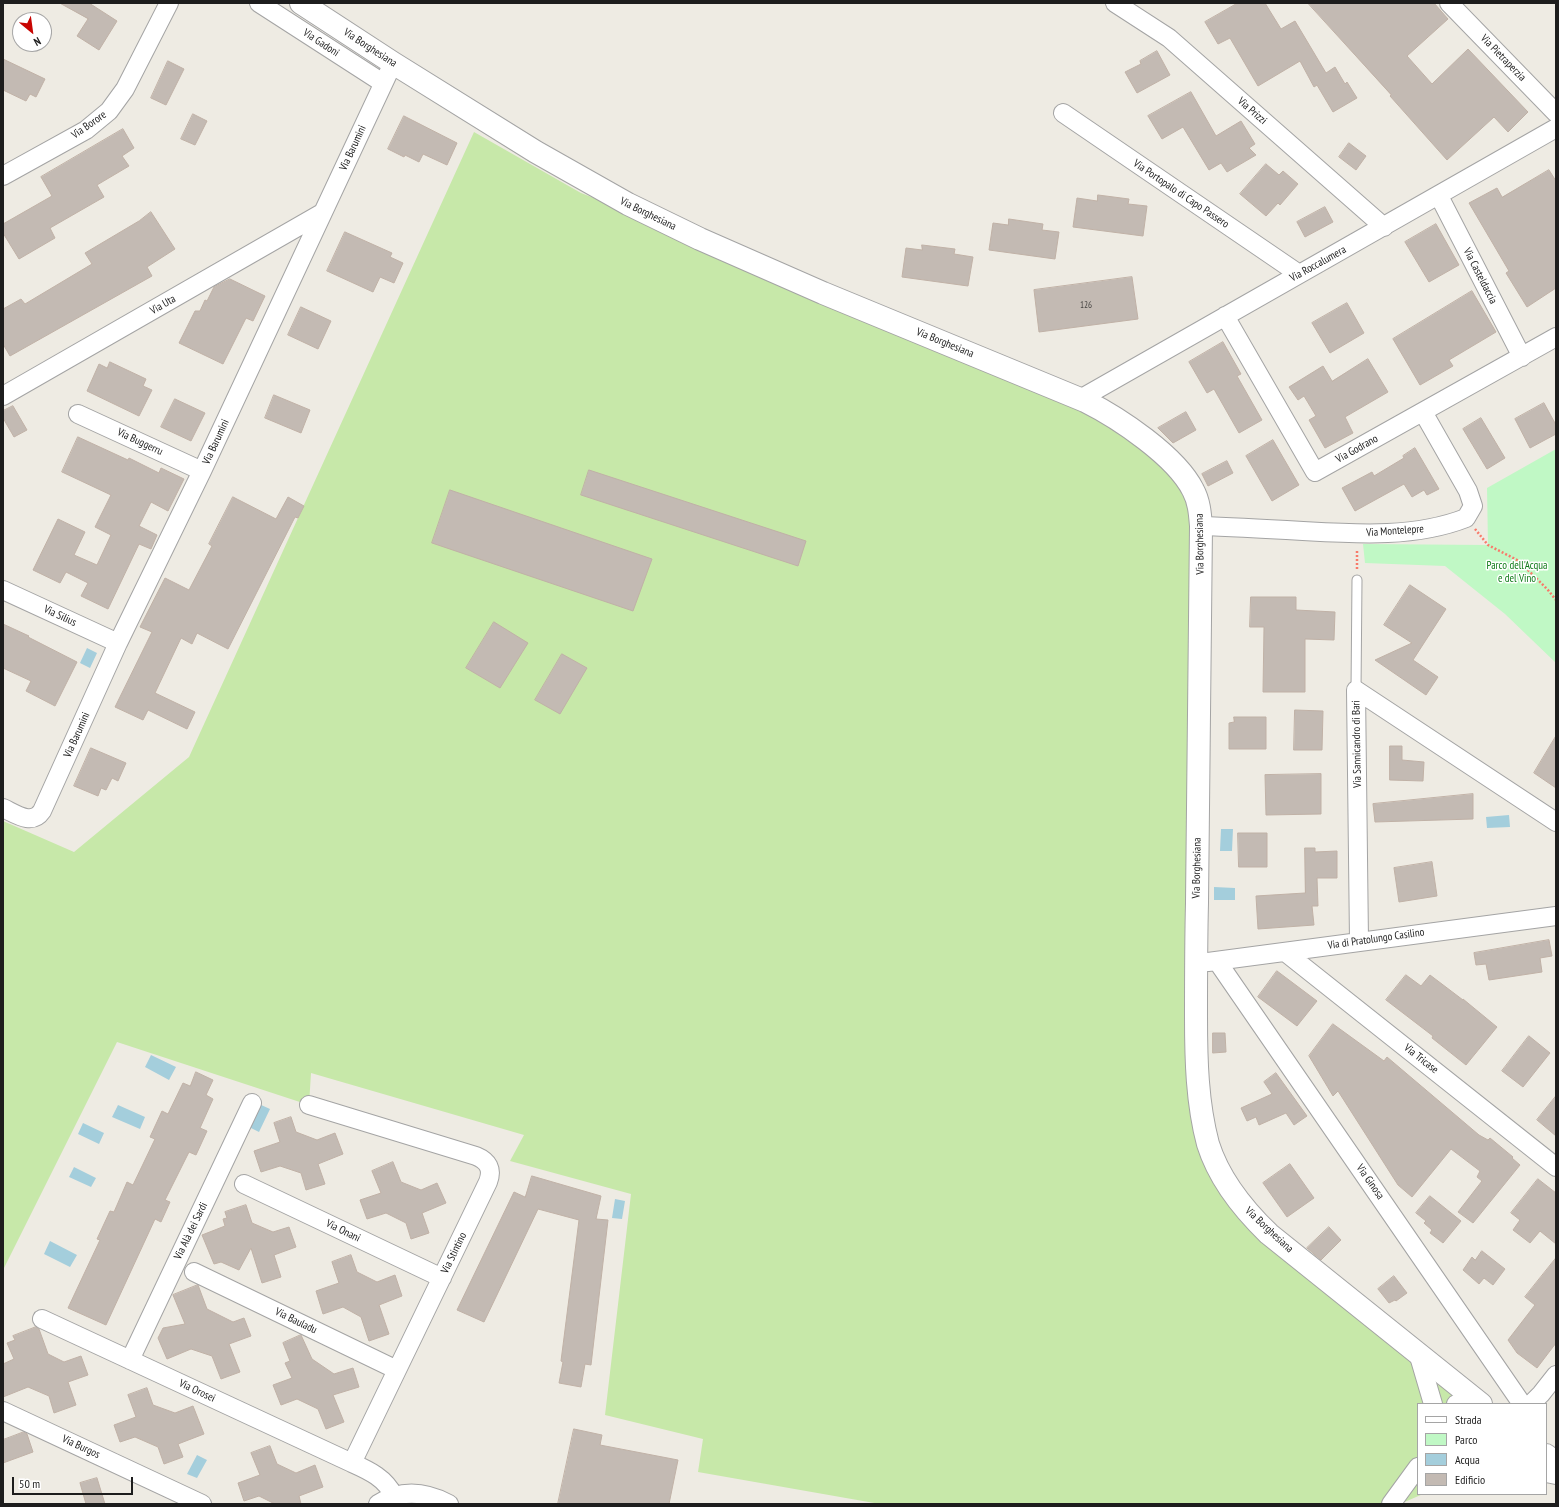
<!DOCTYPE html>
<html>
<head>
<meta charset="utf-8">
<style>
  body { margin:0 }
  #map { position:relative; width:1559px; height:1507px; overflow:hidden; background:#eeebe3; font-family:"PT Sans Narrow",sans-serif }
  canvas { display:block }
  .frame { position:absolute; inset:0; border:4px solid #1d1d1d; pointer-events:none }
  .legend { position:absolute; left:1417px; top:1403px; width:130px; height:92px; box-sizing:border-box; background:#fff; border:1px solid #a5a5a5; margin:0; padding:5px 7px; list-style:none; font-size:12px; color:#1d1d1d }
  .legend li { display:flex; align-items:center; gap:8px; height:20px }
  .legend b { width:20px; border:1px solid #a5a5a5 }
  .north { position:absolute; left:12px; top:12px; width:40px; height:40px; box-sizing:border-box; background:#fff; border:1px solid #a5a5a5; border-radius:50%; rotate:151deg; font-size:11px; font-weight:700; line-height:16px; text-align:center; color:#1d1d1d }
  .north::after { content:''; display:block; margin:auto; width:14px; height:18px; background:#c80502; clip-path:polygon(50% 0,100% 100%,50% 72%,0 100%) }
  .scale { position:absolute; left:12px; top:1477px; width:121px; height:18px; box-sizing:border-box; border:2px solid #1d1d1d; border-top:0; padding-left:5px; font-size:12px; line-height:14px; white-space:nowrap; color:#1d1d1d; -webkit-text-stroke:3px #fff; paint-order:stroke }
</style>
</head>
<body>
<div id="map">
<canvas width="1559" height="1507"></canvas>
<div class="frame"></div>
<ul class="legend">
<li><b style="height:5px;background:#fff"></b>Strada</li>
<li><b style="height:11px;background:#c0f8c5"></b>Parco</li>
<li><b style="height:11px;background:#a4cedc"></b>Acqua</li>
<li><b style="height:11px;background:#c3bab3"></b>Edificio</li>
</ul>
<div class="north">N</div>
<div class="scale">50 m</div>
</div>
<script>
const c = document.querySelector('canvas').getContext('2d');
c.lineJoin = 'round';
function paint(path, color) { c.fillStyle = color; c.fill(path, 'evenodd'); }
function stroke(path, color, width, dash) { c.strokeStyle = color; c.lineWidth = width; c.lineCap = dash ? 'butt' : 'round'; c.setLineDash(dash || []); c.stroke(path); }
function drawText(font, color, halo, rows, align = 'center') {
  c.font = font + ' "PT Sans Narrow",sans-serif'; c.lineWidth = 3; c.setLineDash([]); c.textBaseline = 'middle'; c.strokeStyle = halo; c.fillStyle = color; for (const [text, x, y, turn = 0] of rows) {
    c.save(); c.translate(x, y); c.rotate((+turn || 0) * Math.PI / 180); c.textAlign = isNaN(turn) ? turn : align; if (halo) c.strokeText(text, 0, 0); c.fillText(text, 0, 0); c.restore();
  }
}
paint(new Path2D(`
  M474,132l107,61 119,46 385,162 108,89 3,553 31,141 254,220h-63v90h5l-23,10h-520l-182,-32 5,-33 -98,-24 26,-221 -121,-33 14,-26 -213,-62 -2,32 -192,-63 -114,228v-449l71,31 115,-95z`), '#c7e8a9');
paint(new Path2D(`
  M1556,449v214l-51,-49 -60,-48 -80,-3 -2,-19 125,1 -1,-57z`), '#c0f8c5');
paint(new Path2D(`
  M87,648l10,5 -7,15 -10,-5z
  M1509,815l1,12 -23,1 -1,-11z
  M1221,829h12l-1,22h-12z
  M1214,887l21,1v12h-21z
  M151,1055l25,12 -7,13 -24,-13z
  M259,1104l11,5 -11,23 -10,-5z
  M118,1105l27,12 -5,12 -28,-12z
  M83,1123l21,10 -5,11 -21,-10z
  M74,1167l22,11 -5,9 -22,-10z
  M615,1199l10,2 -3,18 -10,-1z
  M50,1241l27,14 -7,12 -26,-13z
  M197,1455l10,5 -10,18 -10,-4z`), '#a4cedc');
const building = new Path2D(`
  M60,3h29l28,18 -18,29 -22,-14 11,-17z
  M1238,3h27l16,26 14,-8 31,52 9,-6 10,17 2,-2 10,16 -24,14 -16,-27 -3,2 -14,-26 -42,25 -28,-48 -12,6 -13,-22z
  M1308,3h126l14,16 -41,37 25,28 36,-35 60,63 -20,20 -14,-15 -47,43 -57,-64 1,-1z
  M1157,51l13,24 -33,18 -12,-21 16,-8 -1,-3z
  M3,59l42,20 -9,18 -6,-3 -4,7 -23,-11z
  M168,61l16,8 -18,36 -15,-7z
  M1191,92l25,44 25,-15 14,23 -6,4 7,7 -29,17 -6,-9 -12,7 -26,-43 -21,12 -14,-23z
  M193,114l14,7 -12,24 -14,-6z
  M404,116l53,27 -10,22 -24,-11 -4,8 -14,-7 -1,2 -16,-8z
  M123,129l11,19 -12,8 7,10 -32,19 7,12 -54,31 5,10 -36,21 -16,-26v-9l49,-28 -11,-19z
  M1349,143l17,13 -10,14 -17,-13z
  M1266,164l13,11 4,-4 15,13 -18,21 -2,-2 -12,13 -26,-22z
  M1549,170l7,11v107l-29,19 -21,-34 3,-2 -40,-68 28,-15 5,9z
  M1098,195l31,4 -1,5 19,2 -4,30 -70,-9 4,-29 20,3z
  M1325,207l8,15 -28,15 -8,-15z
  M151,212l24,37 -28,18 5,9 -142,80 -7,-12v-35l18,-10 4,5 67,-40 -7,-11 54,-32z
  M1009,219l34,5 -1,6 17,2 -4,27 -66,-9 4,-27 15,2z
  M1436,224l23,41 -30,17 -24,-40z
  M345,232l47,21 -2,4 13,6 -9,20 -14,-6 -7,15 -46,-21z
  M922,245l33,4 -1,5 19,3 -5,29 -66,-9 4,-29 16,2z
  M1132,277l6,42 -99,13 -5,-42z
  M230,279l35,17 -12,25 -7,-3 -23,46 -44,-21 16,-32h5l5,-11 2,1 7,-14z
  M1472,291l24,41 -47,28 4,6 -33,19 -27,-46z
  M1347,303l17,30 -34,20 -18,-30z
  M301,307l30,14 -13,28 -30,-14z
  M1223,342l18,32 -4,2 25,44 -23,13 -25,-44 -7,4 -18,-31z
  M1368,359l20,33 -43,25 8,16 -28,15 -16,-28 7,-4 -12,-20 -6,4 -9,-13 34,-21 9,15z
  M110,362l36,17 -3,7 9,4 -13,26 -52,-25 12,-27 8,4z
  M274,395l36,15 -9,23 -36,-15z
  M175,399l30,14 -14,28 -30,-14z
  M1544,403l12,22v9l-26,14 -15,-29z
  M13,406l14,24 -13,7 -11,-19v-7z
  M1186,412l10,18 -23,13 -15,-15z
  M1481,418l24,40 -18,11 -24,-40z
  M78,437l50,23 1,-2 30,15 2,-5 23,11 -16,32 -17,-9 -12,24 18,9 -6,14 -12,-5 -31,65 -27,-13 7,-13 -22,-11 -6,11 -27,-13 25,-51 27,13 -11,23 23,10 14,-30 -16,-8 16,-32 -49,-23z
  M1273,440l26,45 -27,16 -26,-45z
  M1415,448l24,41 -12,6 -3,-5 -12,7 -8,-13 -49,27 -13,-23 30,-16 2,4 30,-18 -1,-2z
  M1227,461l6,12 -25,13 -6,-12z
  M589,470l217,71 -8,25 -217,-71z
  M450,490l202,69 -19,52 -201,-68z
  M233,497l43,22 12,-22 16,9 -6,12 -3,-1 -67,132 -31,-16 -5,11 -11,-6 -26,55 40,19 -8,17 -39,-19 -5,10 -28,-13 37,-75 -12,-5 25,-49 24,12 23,-44 -3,-2z
  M1410,585l36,24 -33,51 25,17 -12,18 -51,-35 37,-17 -28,-18z
  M1251,597h45v13l39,2 -1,28 -29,-1v53h-42l1,-65h-14z
  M494,622l34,21 -28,45 -34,-20z
  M3,624l26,12 -1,1 49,25 -22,44 -29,-15 5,-10 -28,-13z
  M562,654l25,14 -27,46 -25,-14z
  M1295,710l28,1 -1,39h-28z
  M1234,717h32v32h-37v-26l5,-1z
  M1556,736v52l-22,-15z
  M1390,746h12v14l22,2 -1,19 -33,-1z
  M91,748l35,15 -8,18 -6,-3 -6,12 -5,-2 -3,8 -24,-10z
  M1321,774v40l-55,1 -1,-40z
  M1473,794v25l-98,3 -2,-18z
  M1238,833h29v34h-28z
  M1305,848h10v4l22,-1v27h-20l1,28h-6l2,19 -56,4 -2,-33 49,-3z
  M1432,862l5,34 -38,6 -5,-34z
  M1549,940l3,16 -12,2 2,14 -53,8 -3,-16 -10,1 -2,-12z
  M1277,971l40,30 -20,25 -39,-29z
  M1406,975l15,11 9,-11 33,25v-1l34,28 -31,38 -34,-27 1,-2 -47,-36z
  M1333,1024l51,37 3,-4 92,78 9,5 2,-2 23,19 -1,1 8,7 -47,58 -15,-11 24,-31 -5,-4 3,-6 -29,-22 -39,48 -14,-12 -60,-94 -5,5 -24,-40z
  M1213,1033h12l1,19 -13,1z
  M1529,1036l21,17 -27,34 -21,-16z
  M196,1072l17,8 -7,15 7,4 -13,29 7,3 -11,24 -7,-3 -24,48 5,2 -9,20 -6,-3 -49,106 -38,-17 32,-68 -3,-1 13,-28 4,1 13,-30 6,3 22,-46 -5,-2 12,-26 6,3 15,-31 7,3z
  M1276,1073l31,43 -13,9 -8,-12 -27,12 -3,-8 -9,4 -6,-13 31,-14 -8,-12z
  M1556,1096v40l-19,-16z
  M291,1117l5,15 21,8 18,-7 8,21 -25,10 7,20 -19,6 -5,-17 -21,-7 -19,6 -7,-21 26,-9 -6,-19z
  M393,1162l8,20 20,8 16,-7 9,20 -24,10 7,20 -18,6 -5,-16 -20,-10 -19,6 -7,-19 21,-7 -9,-22z
  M1290,1164l24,34 -27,19 -24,-34z
  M532,1176l69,20 -5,23 12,1 -17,145 -6,-1 -4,23 -22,-4 4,-21 -2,-1 18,-141 -41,-11 -54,113 -27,-12 57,-118 11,5z
  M1538,1179l18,14v51l-16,-13 -10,12 -17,-13 7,-10 -9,-7z
  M1430,1196l31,25 -18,22 -13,-10 2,-3 -8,-7 2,-2 -10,-8z
  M246,1205l6,18 21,9 16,-5 7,20 -22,8 7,22 -19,6 -11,-35 -12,22 -18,-8 -7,2 -12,-29 23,-9 -2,-7 4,-1 -2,-6z
  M1329,1227l12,13 -20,20 -14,-12z
  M1482,1251l23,18 -12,16 -9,-7 -5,6 -16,-14 9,-13 3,3z
  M351,1255l6,17 20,10 18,-7 7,21 -23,9 10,29 -20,7 -8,-24 -18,-10 -20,7 -7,-23 23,-8 -7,-21z
  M1556,1258v85l-19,25 -20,-15 -9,-13 27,-35 -10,-8z
  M1394,1276l13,17 -11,8 -1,-1 -6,3 -11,-14z
  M198,1285l9,24 26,13 11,-4 7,18 -22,8 11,28 -19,7 -9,-23 -21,-7 -24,10 -9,-21 5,-10 22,-4 -12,-29z
  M36,1327l3,2 9,25 16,8 17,-6 7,19 -20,7 8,23 -22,8 -5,-17 -21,-9 -25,10v-33l11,-5 -7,-16 8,-3 -2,-4z
  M301,1335l11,24 22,15 19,-6 6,19 -26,8 11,27 -18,7 -8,-20 -21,-10 -16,6 -8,-20 19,-7 -7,-15 5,-2 -7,-18z
  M147,1388l6,17 22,8 18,-7 11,28 -26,10 5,13 -19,7 -6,-17 -23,-10 -15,5 -6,-17 22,-8 -8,-22z
  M574,1429l28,6 -2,10 78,15 -9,44h-111z
  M24,1432l3,2 6,18 -30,11v-23z
  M270,1446l7,18 19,9 19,-8 8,22 -24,9 2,8h-26l-16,-8 -15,5 -6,-18 22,-8 -9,-22z
  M97,1478l8,26h-19l-6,-21z`);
paint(building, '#c3bab3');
stroke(building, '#c0b1a6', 1);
const service = new Path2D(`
  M1356,690l1,-110`);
const minor = new Path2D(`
  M259,3l124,80
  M1115,3l54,35 215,189
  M1449,3l107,110
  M1063,113l236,161
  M3,176l83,-46 23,-19 16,-22 44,-86
  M1439,196l83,161
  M1225,316l90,156 241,-135
  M3,396l319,-183
  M1080,399l476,-271
  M78,414l124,57
  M1201,526c34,1 68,3 102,5 53,3 112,7 163,-13l7,-12 -5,-15 -45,-79
  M3,590l115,53
  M3,808c13,6 29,18 39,3l76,-168 84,-172 191,-408
  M1359,941l-3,-251 200,132
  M1285,952l271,215
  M1217,961l305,443
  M1208,962l348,-46
  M309,1105l167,51c12,5 17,13 12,26l-136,281c18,8 33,15 42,33
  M244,1184l198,94
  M194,1272l203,98
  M42,1319l310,144
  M1418,1353l15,51
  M130,1360l122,-257
  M1456,1404l18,-6
  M1531,1404l10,-10 15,-19
  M3,1411l199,93
  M1546,1473l10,2
  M378,1504c23,-15 48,-12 71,0
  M1391,1504l27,-37`);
const tertiary = new Path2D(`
  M301,3l92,60 143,89 92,52 72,35 123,54 262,108c34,17 91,55 108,89 6,11 7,23 8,36 -1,125 -3,251 -4,377 -1,38 -1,76 -1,114 0,42 1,86 12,127 11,35 35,65 61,90l212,170
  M1546,1455l10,8`);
stroke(service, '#a4a4a4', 11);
stroke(minor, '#a4a4a4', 20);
stroke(tertiary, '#a4a4a4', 24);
stroke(new Path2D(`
  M1475,529l13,16 31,16 29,29 8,10
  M1357,569v-19`), '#f87a6a', 2.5, [2, 2]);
stroke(service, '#fff', 9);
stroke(minor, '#fff', 18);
stroke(tertiary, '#fff', 22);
drawText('9px', '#464442', null, [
  ["126",1086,305]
]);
drawText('11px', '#1d1d1d', '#fff', [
  ["Via Gadoni",321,43,33],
  ["Via Borghesiana",370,48,33],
  ["Via Pietraperzia",1503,58,46],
  ["Via Prizzi",1252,111,41],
  ["Via Borore",89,125,-35],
  ["Via Barumini",353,148,-65],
  ["Via Portopalo di Capo Passero",1181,194,34],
  ["Via Borghesiana",648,214,26],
  ["Via Roccalumera",1318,264,-29],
  ["Via Casteldaccia",1480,276,63],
  ["Via Uta",163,305,-30],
  ["Via Borghesiana",945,343,22],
  ["Via Buggerru",140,442,25],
  ["Via Barumini",216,442,-65],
  ["Via Godrano",1357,449,-29],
  ["Via Montelepre",1395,531,-4],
  ["Via Borghesiana",1200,544,-91],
  ["Via Silius",60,616,25],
  ["Via Barumini",77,735,-66],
  ["Via Sannicandro di Bari",1357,744,-91],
  ["Via Borghesiana",1197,868,-89],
  ["Via di Pratolungo Casilino",1376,939,-8],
  ["Via Tricase",1421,1059,38],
  ["Via Ginosa",1370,1182,55],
  ["Via Borghesiana",1269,1230,43],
  ["Via Alà dei Sardi",191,1231,-64],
  ["Via Onani",343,1231,26],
  ["Via Stintino",454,1253,-64],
  ["Via Bauladu",296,1321,26],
  ["Via Orosei",197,1391,25],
  ["Via Burgos",81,1447,25]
]);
drawText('11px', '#0d7a17', '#fff', [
  ["Parco dell'Acqua",1517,566],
  ["e del Vino",1517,579]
]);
</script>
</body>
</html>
